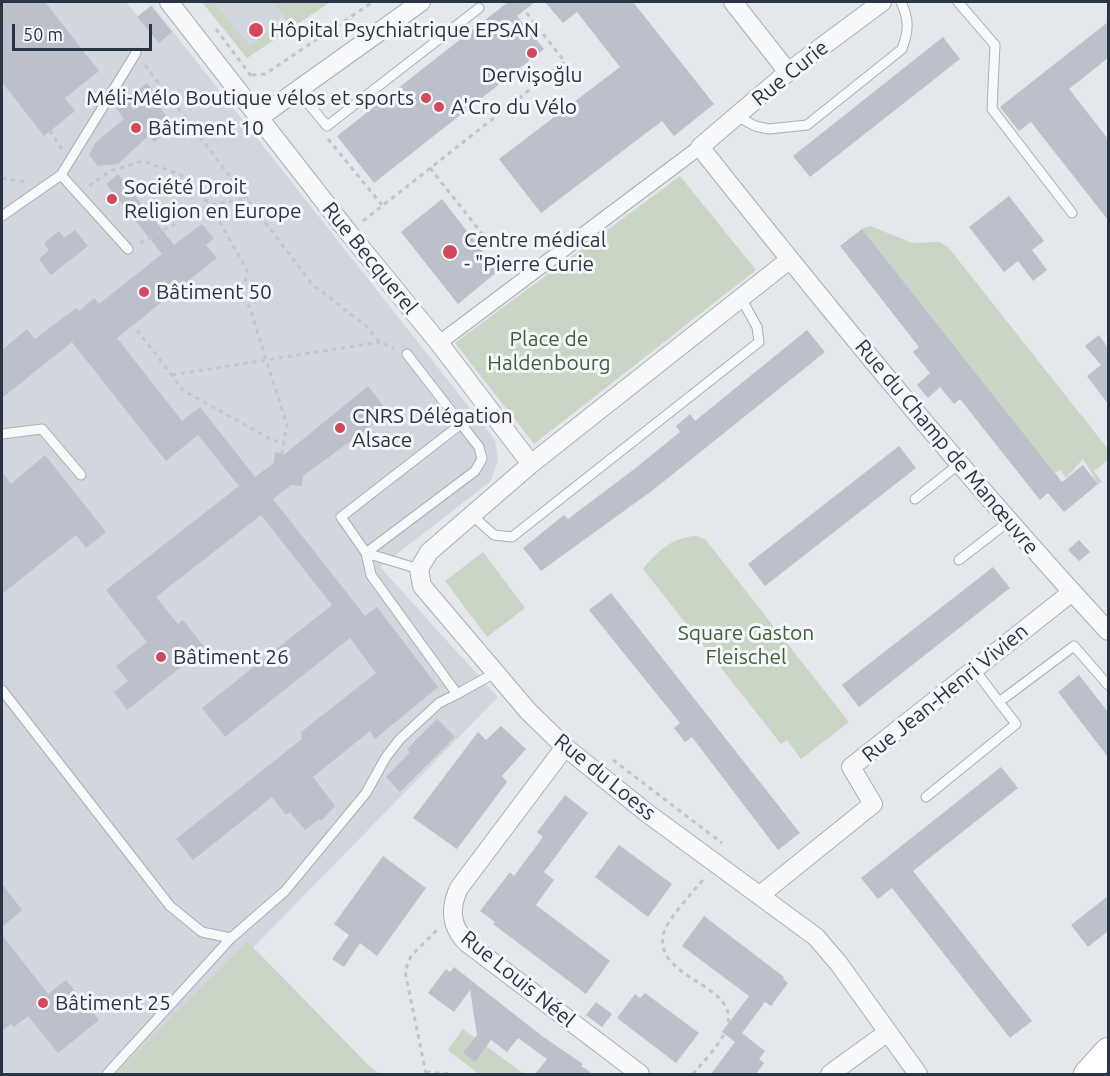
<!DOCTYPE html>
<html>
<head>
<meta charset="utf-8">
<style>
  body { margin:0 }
  #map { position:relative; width:1110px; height:1076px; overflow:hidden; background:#e4e7ec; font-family:Ubuntu,sans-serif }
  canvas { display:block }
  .frame { position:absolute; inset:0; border:3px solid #2b3445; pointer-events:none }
  .scale { position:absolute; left:12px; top:24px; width:140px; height:27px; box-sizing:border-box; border:3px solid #2b3445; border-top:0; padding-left:8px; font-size:18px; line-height:21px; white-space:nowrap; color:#2b3445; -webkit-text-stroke:4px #f4f6f9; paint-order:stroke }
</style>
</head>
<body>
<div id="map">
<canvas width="1110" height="1076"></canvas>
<div class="frame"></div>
<div class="scale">50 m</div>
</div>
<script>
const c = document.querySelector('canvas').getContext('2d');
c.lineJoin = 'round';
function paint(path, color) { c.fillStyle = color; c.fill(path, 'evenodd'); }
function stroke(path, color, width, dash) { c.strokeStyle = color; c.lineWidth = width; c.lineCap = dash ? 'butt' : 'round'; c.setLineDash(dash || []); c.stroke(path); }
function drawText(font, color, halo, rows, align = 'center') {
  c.font = font + ' Ubuntu,sans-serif'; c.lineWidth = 6; c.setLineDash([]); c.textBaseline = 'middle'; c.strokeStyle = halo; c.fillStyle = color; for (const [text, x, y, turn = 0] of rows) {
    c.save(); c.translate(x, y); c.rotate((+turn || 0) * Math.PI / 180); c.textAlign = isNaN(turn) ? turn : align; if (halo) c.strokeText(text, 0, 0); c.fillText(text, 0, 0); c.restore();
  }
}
paint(new Path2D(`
  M2,2h124l12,14 14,-11 343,435 3,20 -7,21 -111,86 118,130 -263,269 145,108h-378z
  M202,2h128l-83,56z`), '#d2d6de');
paint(new Path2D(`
  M202,2h12l36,44 35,-28 -12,-16h57l-83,56z
  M680,176l76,94 -222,174 -79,-101z
  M870,226l43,17 26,-1 9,5 160,202v11l-14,11 8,11 -4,2 -15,-25 -17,19 -6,-8 -5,3 -193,-244z
  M696,536l9,3 144,183 -48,37 -14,-19 -6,4 -138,-175c14,-18 30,-32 53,-33z
  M483,552l42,56 -38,29 -42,-56z
  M247,941l130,133h-262z
  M463,1029l61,45h-45l-31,-24z`), '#c9d6c5');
paint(new Path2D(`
  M2,2h43l54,69 -34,27 10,13 -31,25 -42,-54z
  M508,2h27l-18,14 27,33 -170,134 -37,-47z
  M545,2h88l81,102 -40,32 -12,-15 -121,92 -42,-54 121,-92 -43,-55 -14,11z
  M151,6l21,26 -13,11 -22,-26z
  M1108,22v36l-39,31 39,50v81l-77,-98 -12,9 -19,-24z
  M943,37l17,22 -150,118 -17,-21z
  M147,83l14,18 -3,3 15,23 -19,15 -5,-7 -31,29 -20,2 -9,-11 6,-12 29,-24 -8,-11z
  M118,174l56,71 28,-21 12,14 -8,7 11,13 -100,80 65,83 18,-14 55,70 19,-14 1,-11 10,2 83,-68 21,27 -86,63 -1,10 -11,-1 -18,14 92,117 12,-9 61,80 -63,52 -5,-8 -57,46 22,29 -14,15 -2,-2 -14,11 -15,-18 -4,3 -14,-18 -79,63 -17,-21 126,-100 -1,-7 75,-59 -26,-35 -125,99 -23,-29 130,-103 -71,-90 -105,82 22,27 5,-4 22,28 -78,62 -13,-18 14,-11 -12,-15 31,-24 -41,-52 133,-104 -41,-51 -32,26 -94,-119 -70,56v-48l25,-21 8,10 41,-31 3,3 15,-13 5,6 63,-50 -56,-70z
  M1009,196l35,45 -12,9 15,20 -14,11 -15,-20 -14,11 -35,-45z
  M442,199l56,72 -40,33 -57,-72z
  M862,229l200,253 21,-17 15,19 -34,28 -16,-19 -8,7 -80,-101 -6,5 -14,-17 -12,11 -11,-13 13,-12 -17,-21 6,-5 -79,-101z
  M75,230l13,16 -37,29 -12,-16 10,-9 -5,-7 15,-12 5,7z
  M807,330l18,22 -172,138 -112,81 -18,-23 41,-33 4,4 65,-49 47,-38 -4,-6 14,-12 5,7z
  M1099,335l9,13v56l-21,-28 14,-11 -16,-19z
  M899,446l17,22 -151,118 -17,-22z
  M45,455l61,77 -20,16 -10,-13 -74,59v-122l9,12z
  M1079,540l11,12 -11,9 -11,-11z
  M993,567l17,21 -151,119 -17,-22z
  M611,593l189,240 -22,17 -86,-113 -7,5 -11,-14 6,-5 -91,-113z
  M1079,675l29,37v45l-50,-65z
  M437,719l18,18 -55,55 -14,-15 24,-25 -3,-3z
  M501,726l25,23 -24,27 5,6 -50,67 -44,-31 65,-86 8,8z
  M1001,767l17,21 -105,83 119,150 -22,17 -118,-150 -14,11 -17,-21z
  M565,795l23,18 -44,59 10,8 -18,25 74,56 -24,33 -93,-70 2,-2 -15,-11 30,-39 4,4 29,-39 -6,-5z
  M619,845l53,39 -24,33 -53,-40z
  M383,856l43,32 -49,68 -17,-13 -16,24 -12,-8 17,-24 -15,-11z
  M2,884l20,26 -20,17z
  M1108,896v35l-20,16 -17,-22z
  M704,916l80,61 -1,2 5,4 -17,23 -6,-4 -3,4 -20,27 23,18 -6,8 5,4 -8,11h-45l24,-32 -13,-10 27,-36 -67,-50z
  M2,935l46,59 18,-14 33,40 -41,33 -30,-37 -14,11 -3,-3 -9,7z
  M454,967l88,69 41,28 -2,2 12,8h-58l12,-15 -29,-21 -11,14 -16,-12 -16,22 -12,-9 14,-18 -7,-45 -16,22 -26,-19 18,-24 4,3z
  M645,993l54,40 -23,30 -59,-45 18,-24 5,4z
  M596,1002l16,12 -10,13 -16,-12z`), '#bbc0ca');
const service = new Path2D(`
  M958,2l37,43 -3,64 80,104
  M297,90l30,36 152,-118
  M737,116l18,10 14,3 38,-4 95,-76c7,-19 7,-30 -1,-47
  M2,216l59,-41
  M128,249l-67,-74 75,-122
  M407,354l54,70 -120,93 25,36 53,16
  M2,434l40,-5 39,46
  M915,499l44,-35
  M472,515l22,20 18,2 247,-195 -2,-15 -16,-29
  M959,560l49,-38
  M975,670l24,32 75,-56 34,39
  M2,690l168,216 32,26 29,6
  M457,694l38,-21
  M926,797l90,-73 -17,-22
  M107,1074l124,-136 54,-47 81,-98 20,-36 14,-18 39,-36 18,-9 -86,-119 -5,-22 109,-82 7,-12 -3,-12 -18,-23`);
const pedestrian = new Path2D(`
  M439,343l261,-196`);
const minor = new Path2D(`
  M169,2l179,230 91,111 92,121 258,-204
  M733,2l55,70
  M882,2l-94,70 -88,75c131,165 265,329 408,484
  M260,117l161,-115
  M531,464l-102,88 -10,17 3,17 106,125 37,36 82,66 169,124 23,27 79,110
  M565,747l-106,141c-10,21 -8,38 7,54l174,132
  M760,895l113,-91 -22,-37 221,-175
  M830,1074l58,-42`);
const secondary = new Path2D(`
  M1087,1074l21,-23`);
stroke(service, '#a9aeb7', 11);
stroke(pedestrian, '#a9aeb7', 16);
stroke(minor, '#a9aeb7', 20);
stroke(secondary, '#a9aeb7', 28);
stroke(new Path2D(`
  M216,29l35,47
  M145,65l167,219 54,42 14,16 14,7
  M252,75l13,-1 108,-72
  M50,130l12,20
  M328,139l54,66
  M430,168l81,102
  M2,178l24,4
  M89,186l21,-15 33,-10 41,15 26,29 37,65 -3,20 43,135 -5,28
  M363,221l202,-159 -47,-60
  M140,243l70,-38 38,-7
  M137,330l47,61 90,50h10
  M172,375l208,-33
  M613,760l109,83
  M426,1072l25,2
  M426,1074l-21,-103 6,-15 27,-27
  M693,1074c11,-13 26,-28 33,-44 19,-45 -70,-49 -63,-94 2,-15 32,-46 42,-59`), '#c2c5cb', 3, [4.5, 4.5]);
stroke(service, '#f7f8fa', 9);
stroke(pedestrian, '#f7f8fa', 14);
stroke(minor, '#f7f8fa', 18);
stroke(secondary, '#fff', 26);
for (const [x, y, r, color] of [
  [256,30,8,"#d1495b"],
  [532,53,6,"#d1495b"],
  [426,98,6,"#d1495b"],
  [439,107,6,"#d1495b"],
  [136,128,6,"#d1495b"],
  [112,199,6,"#d1495b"],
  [450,252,8,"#d1495b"],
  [144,292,6,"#d1495b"],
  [340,428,6,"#d1495b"],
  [161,657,6,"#d1495b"],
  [43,1003,6,"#d1495b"]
]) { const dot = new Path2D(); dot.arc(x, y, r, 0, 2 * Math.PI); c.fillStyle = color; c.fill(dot); stroke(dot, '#f4f6f9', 2); }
drawText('21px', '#2b3445', '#f4f6f9', [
  ["Hôpital Psychiatrique EPSAN",270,30],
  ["Dervişoğlu",532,75,"center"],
  ["Méli-Mélo Boutique vélos et sports",414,98,"right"],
  ["A'Cro du Vélo",451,107],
  ["Bâtiment 10",148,128],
  ["Société Droit",124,187],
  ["Religion en Europe",124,211],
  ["Centre médical",464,240],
  ["- \"Pierre Curie",464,264],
  ["Bâtiment 50",156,292],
  ["CNRS Délégation",352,416],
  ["Alsace",352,440],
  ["Bâtiment 26",173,657],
  ["Bâtiment 25",55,1003]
], 'left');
drawText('21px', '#2b3445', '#f4f6f9', [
  ["Rue Curie",790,73,-39],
  ["Rue Becquerel",370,258,51],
  ["Rue du Champ de Manœuvre",947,447,50],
  ["Rue Jean-Henri Vivien",945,693,-39],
  ["Rue du Loess",605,777,39],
  ["Rue Louis Néel",518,979,39]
]);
drawText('21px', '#3f6138', '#f4f6f9', [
  ["Place de",549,339],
  ["Haldenbourg",549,363],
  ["Square Gaston",746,633],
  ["Fleischel",746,657]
]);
</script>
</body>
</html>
